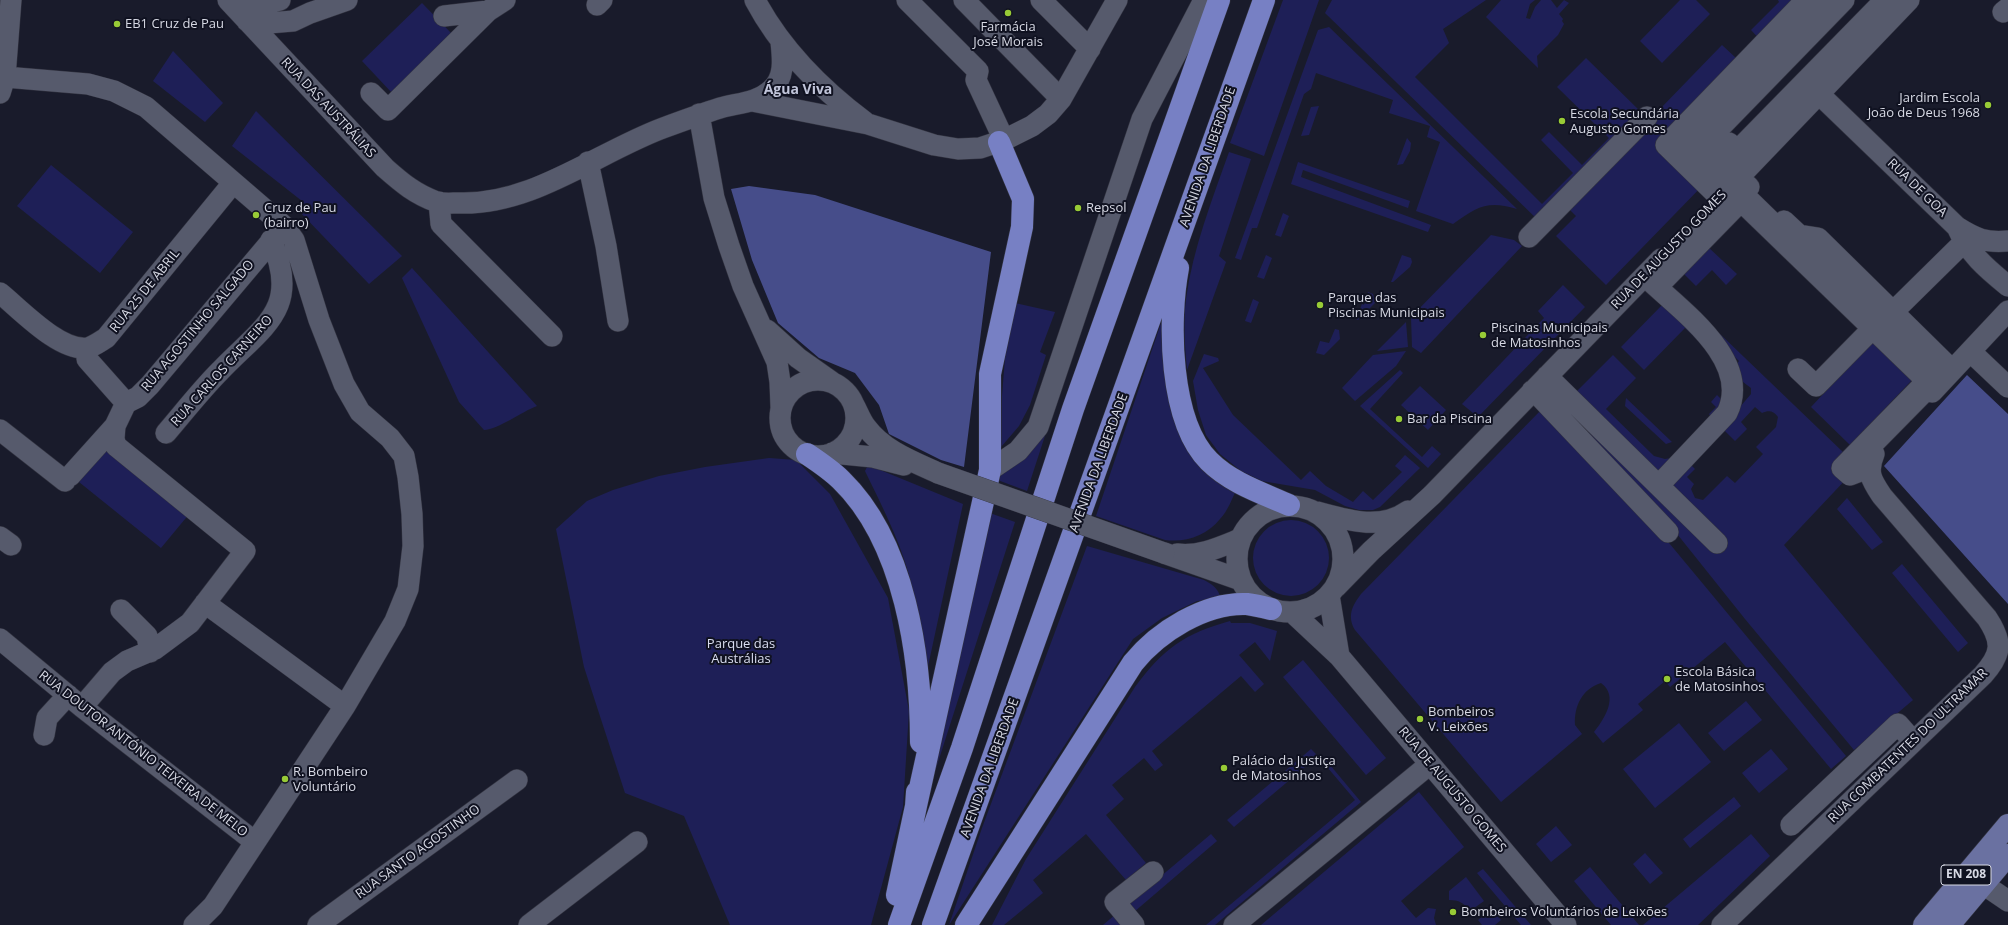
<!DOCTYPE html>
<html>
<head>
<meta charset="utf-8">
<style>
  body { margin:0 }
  canvas { display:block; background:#191b2b }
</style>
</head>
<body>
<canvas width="2008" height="925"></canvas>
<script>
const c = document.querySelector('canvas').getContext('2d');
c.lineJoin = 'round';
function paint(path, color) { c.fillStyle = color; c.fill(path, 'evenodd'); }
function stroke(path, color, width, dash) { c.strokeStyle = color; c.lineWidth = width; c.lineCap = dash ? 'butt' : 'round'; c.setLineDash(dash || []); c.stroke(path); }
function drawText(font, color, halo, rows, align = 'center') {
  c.font = font + ' "Open Sans",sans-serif'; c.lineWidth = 4; c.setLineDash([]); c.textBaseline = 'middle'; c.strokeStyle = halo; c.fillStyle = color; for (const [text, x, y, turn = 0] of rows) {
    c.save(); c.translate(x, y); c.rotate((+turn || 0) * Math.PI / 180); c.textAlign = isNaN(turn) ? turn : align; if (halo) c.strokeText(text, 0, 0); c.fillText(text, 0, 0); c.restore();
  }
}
paint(new Path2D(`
  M1283,0h36l-55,156 -34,-13z
  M1332,0h154l-43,29 6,14 -34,34 127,127 31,-31 -32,-33 8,-8 33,33 27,-27 -52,-51 29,-29 56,55 -103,108 -214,-208z
  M1501,0h34l-5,4 -4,14 4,1 5,-12 6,-7h10l6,8 7,-8 5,3 -10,11 4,5 -1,2 2,3 -6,11 -21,21 1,12 -52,-51z
  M1680,0h16l14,14 -48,49 -22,-22z
  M1778,0h28l-42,44 -13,-14 28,-28z
  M422,3l31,32 -61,58 -30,-32z
  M1329,27l188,182c-30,-9 -40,-2 -64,15l-37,-13 24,-69 -13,-5 3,-11 -41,-13 4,-13 -77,-27 -5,16 -7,5 -47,134h-5l-11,32 -6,-2 83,-228z
  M1722,45l14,13 -31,125 -99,102 -50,-49 20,-20 -10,-10z
  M173,51l50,52 -18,19 -52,-41z
  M1319,106l-10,29 -8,1 10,-29z
  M256,111l146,145 -33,28 -71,-74 4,-9 -70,-55z
  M1407,138l4,5 -1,8 -7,13 -6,1z
  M1229,152l22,7 -32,97 7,6 -39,108c-2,-23 -4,-48 -1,-71 7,-51 26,-99 43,-147z
  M1298,162l112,39 -2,7 -105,-38 -2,7 130,48 -3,7 -137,-48z
  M51,165l82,67 -33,41 -83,-67z
  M1283,213l6,3 -8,21 -6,-2z
  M1491,235l23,5 8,6 -101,107 -9,-6 -1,-30z
  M1708,247l29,27 -11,11 -14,-15 -16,16 -13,-13z
  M1266,255l6,3 -8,21 -7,-2z
  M1402,255l9,3 1,4 -2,5 -17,15h-2z
  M412,268l125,138c-16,6 -38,23 -53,24l-25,-28 -57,-124z
  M1660,284l9,1 175,168 6,22 -66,70 129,155 -59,50 -109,-131 -103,-129 -91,-91 3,-4 106,96 27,-30 8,8 -8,8 7,7 -3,5 4,9 8,2 24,-24 8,7 28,-29 -7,-7 20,-20 2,-10c-4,-6 -9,-7 -16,-4l-7,-6 -14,15 6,7 -12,12 -13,-13 29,-34v-6l-16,-12 -1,-9 5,-6z
  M1563,285l22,22 -107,110 -16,-13 82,-86 -6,-7z
  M1368,292l5,2 2,9 -17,17 -2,-1 6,-15 2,1z
  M1253,299l6,3 -8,21 -6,-2z
  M1665,302l39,44 -19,-18 -41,42 -23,-23z
  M1015,303l40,9 -15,40 6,3 -16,50 -11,21 -18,21 1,-51 3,-38z
  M1083,319l-56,172 -32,-12 28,-25z
  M1162,320l7,74 68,95c-5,9 -9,22 -17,30 -13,16 -34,24 -55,21l-69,-24z
  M1406,322l2,25 -31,4z
  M1335,329l4,1 1,9 -16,16 -8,-2 4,-12 9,2z
  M1873,341l40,38 -63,66 -39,-38z
  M1406,351l-10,15 -41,35 -13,-13 31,-33z
  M1204,354l14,4 1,3 -16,7 30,47 68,65 9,-9 16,15 27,16 10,-11 10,9 29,-28 -7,-6 10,-11 15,13 -40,39 -7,3h-14l-14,-4 -30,-16 -53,-9 -21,-10 -21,-17 -14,-19 -8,-25 -5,-29z
  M1613,355l23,23 -30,31 48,47 11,3 6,-1 -14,21 -85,-83z
  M1400,370l3,3 -33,36 52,48 10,-11 9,8 -13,14 -68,-62z
  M1420,386l26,24 -18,20 -27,-25z
  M1717,395l8,8 -14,14 -2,-3 7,-7 -5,-5z
  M1626,398l46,44 -6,2 -41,-38z
  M1542,409l88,87 216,260 -15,13 -106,-127 -55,45 -5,-6 -27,23 5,6 -40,33 -9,-11c11,-14 25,-36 7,-49 -19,6 -27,23 -26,42l7,9 -81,68 -146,-172c-8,-14 -3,-24 6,-36z
  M108,446l82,67 -29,35 -82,-66z
  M769,458l27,2 34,34 58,104 21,113 -6,96 -32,118h-141l-46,-109 -59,-23 -41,-126 -28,-138 31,-28 26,-11 46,-14 46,-9z
  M868,465l95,39 -36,167c-5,-33 -10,-67 -19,-99 -10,-35 -27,-68 -43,-101z
  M1847,498l36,44 -11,8 -35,-41z
  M987,512l28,10 -83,259z
  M1253 558a38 38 0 1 1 76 0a38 38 0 1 1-76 0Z
  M1087,546l117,34c9,5 14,8 17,19l-24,2 -35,17 -29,21 -184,286 33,-97z
  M1902,564l66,79 -10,9 -66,-79z
  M1230,621l1,2h19l27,8 -7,30 -15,-19 -16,13 25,29 -9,8 -14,-16 -89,75 11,14 -8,6 -11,-13 -32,27 12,14 -18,16 40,48 -20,17 -40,-46 -53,46 10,13 -39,32h-12l34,-66 109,-172c29,-39 49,-53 95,-66z
  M1303,660l83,98 -20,17 -83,-98z
  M1746,701l16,19 -38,31 -16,-18z
  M1679,723l32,39 -56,46 -32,-39z
  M1311,749l7,7 -84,71 -7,-7z
  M1771,749l17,20 -29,24 -17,-20z
  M1325,759l36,43 -146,123h-9l149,-125 -33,-39z
  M1419,792l45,55 -63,54 15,17 12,-10 8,1 -2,9 2,7h-175z
  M1734,797l7,9 -51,42 -7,-9z
  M1556,826l16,19 -21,17 -15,-18z
  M1211,834l6,7 -83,71 -6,-8z
  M1751,834l19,22 -72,69h-55z
  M1645,853l18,20 -13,11 -17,-20z
  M1590,867l49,58h-28l-37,-44z
  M1483,869l48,56h-10l-44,-52z
  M1466,877l18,24 -14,10c-6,-8 -11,-11 -21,-11v-9z
  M1492,909l9,11 -6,5h-13l-4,-5z
  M1116,914l10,11h-23z`), '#1e1f57');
paint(new Path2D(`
  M749,186l66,9 176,57 -27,215 -23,-7 -52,-26 -10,-29 -24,-32 -36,-15 -41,-35 -26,-63 -21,-71z
  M1967,375l41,39v190l-124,-138z`), '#464d8a');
const minor = new Path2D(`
  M228,0l157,168c17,15 30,26 52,34 7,2 15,1 21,1 74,3 138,-50 205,-75 19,-7 38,-14 57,-20 17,-5 37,-5 51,-18 14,-12 12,-30 10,-48
  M236,0c12,7 31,4 44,0
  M755,0c26,49 66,89 110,122
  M907,0l71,71 -2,9 28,60
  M964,0l97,99
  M1041,0l49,49
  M1806,0l-140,145 48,47 10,-10 -39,-40 138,-142
  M597,5l5,-5
  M2003,12l5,-4
  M444,16l44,-5
  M247,21l22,2 24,-2 17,-8 37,-13
  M5,77l83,7 26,7 32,16 138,119 10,14 25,80 25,64 16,28 30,26 14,18 4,21 4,37 1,32 -5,43 -13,32 -50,85 -132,200 -19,19
  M0,93l5,-16 6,-77
  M371,93l17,17 100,-99 17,-11
  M1819,94l138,133c11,26 30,42 51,59
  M752,101l116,23 66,21 24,4 22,-1 24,-8 28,-14 16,-12 13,-15 56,-99
  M699,114l15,84 15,48 14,40 34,76 3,20 1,25
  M1743,160l-4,2 -5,-2 -9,-10 4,-7 8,8 148,-151
  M588,162l18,84 12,75
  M1749,187l-45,-43 140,-144
  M1740,191l129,126 9,-9 13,13 -9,9 43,42 9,-10c4,7 4,12 0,20l-64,65 -7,15v8l-13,5 -8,-7 85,-87 -186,-180 -81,83 -5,-5z
  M1721,196l188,-196
  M439,202l2,22 111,112
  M1784,221l15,14 19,3 132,130
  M1957,227c19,12 29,16 51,14
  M1529,237l118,-120
  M1647,278c33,32 106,82 80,135l-68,72
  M0,293c21,17 59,58 87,55 6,-1 14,-7 19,-10l127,-155
  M767,330l31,28 34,24
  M88,348l-1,11 39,44
  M1971,352l37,35
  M1798,369l18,17 57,-58 20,-16 71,-70
  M1547,376l170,167
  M780 418a38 38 0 1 1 76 0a38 38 0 1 1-76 0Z
  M1532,391l9,7 127,134
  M1932,392l76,-81
  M854,405c4,7 7,16 12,22 18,24 46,34 72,46
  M0,430l65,51
  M166,433c18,-21 35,-43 54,-62 43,-45 82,-62 51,-131
  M832,453l41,4 31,8
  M990,470l28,-19 20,-24 104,-308 62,-119
  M70,476l45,-50 11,-23 12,-6 12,-12 134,-159
  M1237 559a53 53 0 1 1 106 0a53 53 0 1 1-106 0Z
  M1317,512c30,8 63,19 91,-1
  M0,537l11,8
  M1164,553l77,27
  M1177,554c22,3 43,-7 63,-15
  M1336,587l35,-36 61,-56 229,-236
  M1329,595l10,61
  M205,603l140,103
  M121,610l26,26 3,16
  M1292,612l47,44 227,269
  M0,639l82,68 173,135
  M82,707l30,-35 15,-11 28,-12 35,-26 55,-72 -129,-105 -2,-7 1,-13
  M44,735l3,-17 21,-23
  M1791,825l107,-101 15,17
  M1983,884l25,17
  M318,925l199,-145
  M529,925l108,-83
  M1134,925l-19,-23 38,-30
  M1234,925l196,-161
  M1722,925l261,-250c19,-21 20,-33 4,-57l-105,-122c-10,-15 -16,-23 -8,-42`);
const major = new Path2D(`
  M1924,925l84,-100
  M1949,925l59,-70`);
const highway = new Path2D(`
  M1178,268c-10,53 -9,153 31,193 22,22 53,32 80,44
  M807,454c12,8 24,16 34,26 64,62 80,177 80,262
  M916,806l74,-336v-96l32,-147 1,-28 -24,-57
  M897,895l19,-89 1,-14
  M899,925l63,-177 111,-339 146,-409
  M933,925l331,-925
  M966,925l167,-262c25,-31 72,-61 114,-59 8,1 16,3 24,5`);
stroke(minor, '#333441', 22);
stroke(major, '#333441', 23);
stroke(highway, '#333441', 23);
stroke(minor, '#565a6c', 21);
stroke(major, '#6a71a1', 22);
stroke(highway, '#7780c4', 22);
const minorBridge = new Path2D(`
  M938,473l226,80`);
stroke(minorBridge, '#333441', 22, []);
stroke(minorBridge, '#565a6c', 21);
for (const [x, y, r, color] of [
  [1008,13,4,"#98cb36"],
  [117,24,4,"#98cb36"],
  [1988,105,4,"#98cb36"],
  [1562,121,4,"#98cb36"],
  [1078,208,4,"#98cb36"],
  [256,215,4,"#98cb36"],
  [1320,305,4,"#98cb36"],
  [1483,335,4,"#98cb36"],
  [1399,419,4,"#98cb36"],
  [1667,679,4,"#98cb36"],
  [1420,719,4,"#98cb36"],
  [1224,768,4,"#98cb36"],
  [285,779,4,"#98cb36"],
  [1453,912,4,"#98cb36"]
]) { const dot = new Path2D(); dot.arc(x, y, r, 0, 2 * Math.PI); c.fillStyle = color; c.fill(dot); stroke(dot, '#101221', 1.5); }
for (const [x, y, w] of [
  [1966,875,50]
]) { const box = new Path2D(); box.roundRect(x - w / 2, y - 10, w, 20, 3); c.fillStyle = '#101221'; c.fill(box); stroke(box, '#d7d9e4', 1); }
drawText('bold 12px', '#d7d9e4', null, [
  ["EN 208",1966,875]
]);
drawText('13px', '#d7d9e4', '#101221', [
  ["EB1 Cruz de Pau",125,24],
  ["Farmácia",1008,27,"center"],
  ["José Morais",1008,42,"center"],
  ["Jardim Escola",1980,98,"right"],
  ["João de Deus 1968",1980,113,"right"],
  ["Escola Secundária",1570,114],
  ["Augusto Gomes",1570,129],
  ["Cruz de Pau",264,208],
  ["(bairro)",264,223],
  ["Repsol",1086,208],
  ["Parque das",1328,298],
  ["Piscinas Municipais",1328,313],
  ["Piscinas Municipais",1491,328],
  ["de Matosinhos",1491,343],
  ["Bar da Piscina",1407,419],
  ["Escola Básica",1675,672],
  ["de Matosinhos",1675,687],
  ["Bombeiros",1428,712],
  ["V. Leixões",1428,727],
  ["Palácio da Justiça",1232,761],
  ["de Matosinhos",1232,776],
  ["R. Bombeiro",293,772],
  ["Voluntário",293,787],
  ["Bombeiros Voluntários de Leixões",1461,912]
], 'left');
drawText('13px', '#d7d9e4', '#101221', [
  ["RUA DAS AUSTRÁLIAS",328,108,47],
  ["AVENIDA DA LIBERDADE",1208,157,-71],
  ["RUA DE GOA",1917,188,44],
  ["RUA DE AUGUSTO GOMES",1669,250,-46],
  ["RUA 25 DE ABRIL",145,291,-51],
  ["RUA AGOSTINHO SALGADO",198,326,-50],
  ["RUA CARLOS CARNEIRO",222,371,-48],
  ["AVENIDA DA LIBERDADE",1099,463,-70],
  ["RUA COMBATENTES DO ULTRAMAR",1908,746,-44],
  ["RUA DOUTOR ANTÓNIO TEIXEIRA DE MELO",143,754,38],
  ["AVENIDA DA LIBERDADE",990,768,-70],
  ["RUA DE AUGUSTO GOMES",1452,790,50],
  ["RUA SANTO AGOSTINHO",418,852,-36]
]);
drawText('13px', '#dadef1', '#101221', [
  ["Parque das",741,644],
  ["Austrálias",741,659]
]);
drawText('bold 14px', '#c1c5da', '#101221', [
  ["Água Viva",798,90]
]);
</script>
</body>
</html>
